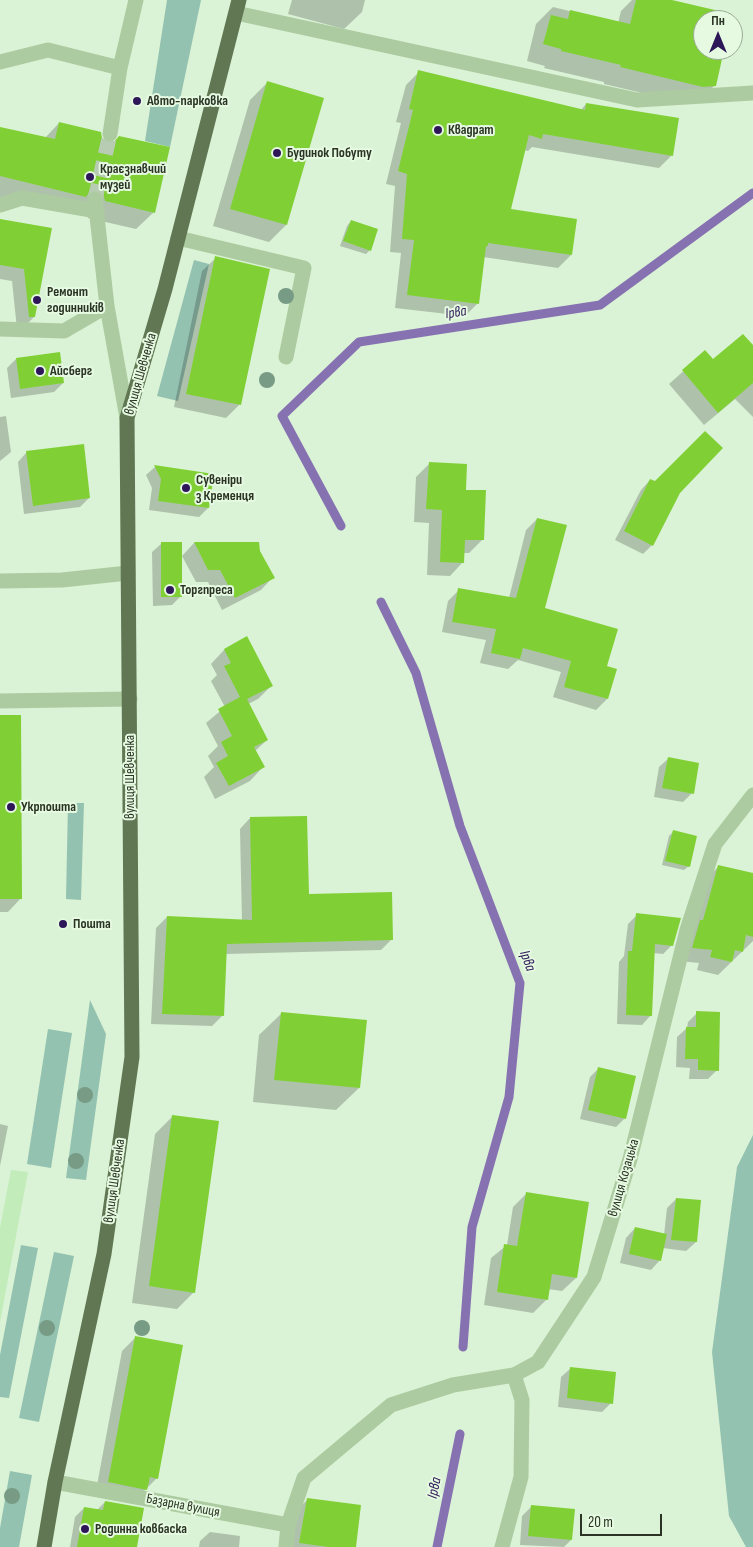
<!DOCTYPE html>
<html>
<head>
<meta charset="utf-8">
<style>
  body { margin:0 }
  #map { position:relative; width:753px; height:1547px; overflow:hidden; background:#daf2d5; font-family:"Sofia Sans Condensed",sans-serif }
  canvas { display:block }
  .north { position:absolute; left:693px; top:10px; width:50px; height:50px; box-sizing:border-box; background:#e5fae1; border:1px solid #9bab95; border-radius:50%; rotate:0deg; font-size:14px; font-weight:700; line-height:20px; text-align:center; color:#2b3424 }
  .north::after { content:''; display:block; margin:auto; width:18px; height:22px; background:#2d1758; clip-path:polygon(50% 0,100% 100%,50% 72%,0 100%) }
  .scale { position:absolute; left:580px; top:1514px; width:82px; height:22px; box-sizing:border-box; border:2px solid #2b3424; border-top:0; padding-left:6px; font-size:15px; line-height:18px; white-space:nowrap; color:#2b3424; -webkit-text-stroke:4px #e5fae1; paint-order:stroke }
</style>
</head>
<body>
<div id="map">
<canvas width="753" height="1547"></canvas>
<div class="north">Пн</div>
<div class="scale">20 m</div>
</div>
<script>
const c = document.querySelector('canvas').getContext('2d');
c.lineJoin = 'round';
function paint(path, color) { c.fillStyle = color; c.fill(path, 'evenodd'); }
function stroke(path, color, width, dash) { c.strokeStyle = color; c.lineWidth = width; c.lineCap = dash ? 'butt' : 'round'; c.setLineDash(dash || []); c.stroke(path); }
function drawText(font, color, halo, rows, align = 'center') {
  c.font = font + ' "Sofia Sans Condensed",sans-serif'; c.lineWidth = 4; c.setLineDash([]); c.textBaseline = 'middle'; c.strokeStyle = halo; c.fillStyle = color; for (const [text, x, y, turn = 0] of rows) {
    c.save(); c.translate(x, y); c.rotate((+turn || 0) * Math.PI / 180); c.textAlign = isNaN(turn) ? turn : align; if (halo) c.strokeText(text, 0, 0); c.fillText(text, 0, 0); c.restore();
  }
}
paint(new Path2D(`
  M167,0h34l-31,147 -25,-6z
  M194,260l15,4 -31,137 -21,-5z
  M68,803h16l-3,97 -15,-1z
  M90,1000l16,34 -20,146 -20,-2z
  M48,1029l24,4 -21,135 -24,-4z
  M753,1135v412h-7l-17,-31 -17,-164 25,-185z
  M21,1245l17,3 -29,150 -9,-1v-42z
  M54,1252l20,4 -35,166 -20,-4z
  M10,1471l22,4 -13,72h-19v-19z`), '#94c2b0');
paint(new Path2D(`
  M11,1170l17,2 -28,150v-94z`), '#c2ecba');
paint(new Path2D(`
  M292,0h73l-3,12 -18,17 -56,-15z
  M632,0h34l64,20h-27v30h20l-8,35 -18,18h-12l-81,-19v-2l-60,-14 1,-2 -18,-5 9,-37 17,-17 65,16 3,-12z
  M419,72l161,39 6,-7 86,51 -13,13 -127,-21 -4,4 -4,-1 -15,60 62,45 -13,13 -75,-11 -5,46 -13,13 -70,-8 6,-55 -11,-1 5,-66 -9,-2 15,-61 -5,-1 10,-37z
  M267,83l55,16 -36,126 -17,17 -56,-16 37,-126z
  M59,123l41,15 54,74 -18,17 -48,-11 -2,-7 -18,2 -68,-16v-69l45,10z
  M0,220l50,9 -16,88 -12,12h-5l-5,-48 -12,-2z
  M351,221l19,29 -4,4 -26,-8 7,-20z
  M216,258l24,146 -14,14 -52,-11 28,-136z
  M753,347v70l-18,-18 -31,26 -35,-41 36,-32 8,9z
  M16,359l47,24 -9,9 -43,6 -4,-30z
  M6,416l5,36 -11,9v-44z
  M27,452l62,46 -9,9 -56,7 -6,-52z
  M429,464l35,27 19,48 -14,14h-5l-1,9 -13,14 -23,-1 2,-52 -15,-1 2,-45z
  M155,467l58,8 -5,33 -9,9 -50,-7 3,-22 -6,-13z
  M650,480l2,65 -9,9 -28,-14 26,-50z
  M537,519l7,90 62,58 1,32 -11,11 -43,-13 8,-25 -43,-12 -10,9 -28,-6 6,-23 -44,-8 6,-31 11,-11 50,8 17,-68z
  M194,543h64l1,8 14,26 -12,13 -39,20 -14,-28h-12l-14,-26z
  M161,544l20,52 -9,9 -19,1 -1,-54z
  M247,638l25,47 -14,14 -10,5 19,36 -12,11 8,16 -13,14 -35,18 -11,-22 10,-10 -6,-11 10,-10 -12,-23 19,-16 -14,-26 6,-6 -6,-11 13,-14z
  M0,716l21,182 -13,14h-8z
  M669,758l23,35 -9,9 -29,-5 5,-30z
  M250,818l58,77 83,45 -10,10 -156,4 -3,62 -10,10 -61,-2 5,-96 11,-11 75,4 -2,-92z
  M673,832l16,34 -5,4 -22,-5 7,-29z
  M719,866l34,8v67l-35,34 -21,-5 2,-7 -19,-2 25,-81z
  M637,915l35,30 -9,9 -10,-1 -2,62 -9,10 -25,-1 2,-62 5,-6 4,-32z
  M282,1013l77,75 -23,22 -83,-8 6,-67z
  M697,1013l20,57 -9,9h-19l1,-11 -14,-1 1,-30 10,-9 1,-6z
  M599,1068l26,50 -9,9 -36,-8 10,-42z
  M173,1116l21,176 -17,17 -45,-6 23,-169z
  M0,1124l8,2 -8,40z
  M526,1194l50,84 -14,13 -14,-2 -1,10 -14,14 -49,-8 7,-47 16,-13 6,-38z
  M676,1199l20,43 -10,9 -23,-3 -3,12 -9,10 -31,-7 6,-25 9,-10 29,7 3,-27z
  M136,1337l21,141 -24,24 -38,-6 27,-145z
  M571,1368l40,35 -9,9 -44,-5 3,-30z
  M307,1500l48,47h-64l7,-38z
  M105,1502l31,45h-66l5,-30 9,-9 13,2z
  M532,1506l39,34 -7,7 -44,-2 2,-29z
  M210,1532l30,4 -1,11h-40l1,-6z`), '#0003');
stroke(new Path2D(`
  M341,526l-59,-110 77,-74 241,-37 153,-112
  M381,602l35,71 44,153 60,157 -11,114 -37,130 -9,120
  M437,1547l23,-113`), '#8672b1', 9);
paint(new Path2D(`
  M636,0h36l60,14 -1,6h-28v30h21l-8,36 -13,1 -83,-20 1,-2 -60,-14v-2l-18,-5 8,-29 17,4 2,-9 60,14z
  M418,70l167,40 1,-7 93,15 -6,38 -130,-22 -1,5 -13,-4 -18,74 66,10 -5,36 -84,-12v3h-2l-7,58 -72,-9 7,-55 -12,-1 5,-65 -9,-3 15,-61 -4,-1z
  M267,81l57,17 -37,127 -57,-16z
  M59,122l42,10 1,6 6,5 6,-1 5,-6 51,11 -15,66 -50,-12 -2,-7 -5,-4 -8,1 -4,6 -86,-21v-49l55,12z
  M0,219l52,9 -17,89h-6l-5,-48 -24,-4z
  M351,220l27,9 -7,22 -28,-10z
  M215,256l55,13 -29,136 -55,-11z
  M743,334l10,11v38l-35,30 -36,-43 23,-20 8,9z
  M60,352l4,31 -44,6 -4,-31z
  M705,431l18,17 -43,45 -27,53 -29,-15 26,-52 5,2z
  M84,444l6,54 -57,8 -7,-55z
  M429,462l38,2 -1,26h20l-2,50h-19l-1,23 -24,-1 2,-52 -16,-1z
  M154,465l60,9 -5,34 -51,-7 3,-22z
  M537,518l30,7 -22,83 73,21 -11,37 10,3 -9,30 -44,-12 7,-26 -48,-13 -3,11 -29,-6 5,-24 -44,-7 6,-34 58,10z
  M161,542h21v55h-21z
  M194,542h65l1,9 15,27 -40,20 -15,-28h-12z
  M247,636l26,50 -26,13 21,41 -14,7 11,20 -36,19 -13,-23 12,-7 -7,-14 11,-6 -14,-27 22,-12 -16,-31 7,-3 -7,-14z
  M0,715h21l1,184h-22z
  M668,757l31,6 -5,31 -32,-6z
  M307,816l2,78 83,-2 1,48 -166,4 -3,72 -62,-2 5,-98 85,4 -2,-103z
  M673,830l24,6 -7,31 -25,-6z
  M718,865l35,8v64l-7,-2 -3,17 -8,-2 -3,12 -22,-5 2,-7 -20,-2 8,-28h3z
  M636,913l45,5 -8,28 -18,-2 -3,72 -26,-1 2,-64h4z
  M696,1011l24,1 -1,59 -21,-1v-11h-13l1,-32h10z
  M281,1012l86,8 -7,68 -86,-8z
  M598,1067l38,9 -10,43 -38,-9z
  M172,1115l47,6 -24,172 -46,-7z
  M526,1192l63,10 -12,76 -25,-4 -4,26 -51,-8 7,-48 13,2z
  M676,1198l25,2 -4,42 -26,-2z
  M635,1227l32,7 -6,27 -32,-7z
  M135,1336l48,9 -25,134 -8,-2 -3,13 -39,-8z
  M570,1367l46,5 -3,32 -46,-6z
  M307,1498l54,7 -5,42h-27l-30,-4z
  M105,1501l39,7 -7,39h-60l7,-40 19,3z
  M531,1505l44,4 -3,31 -44,-4z`), '#80d035');
stroke(new Path2D(`
  M95,199l15,-65`), '#b7ccb2', 15, [15, 8]);
stroke(new Path2D(`
  M236,13l401,87 116,-7
  M0,62l48,-12 72,18 -10,66
  M120,68l16,-68
  M95,199l12,107 20,112
  M0,205l22,-7 75,13
  M178,238l126,30 -18,89
  M0,329l64,2 43,-25
  M0,581l62,-1 66,-7
  M0,701l130,-2
  M55,1482l233,43 -2,22
  M288,1525l16,-47 87,-73 62,-20 61,-10
  M502,1547l19,-70 1,-77 -8,-25 24,-13 56,-85 36,-118 57,-229 28,-86 38,-49`), '#accba0', 15);
stroke(new Path2D(`
  M44,1547l11,-65 49,-228 28,-197 -5,-639 38,-129 74,-289`), '#617753', 15);
c.fillStyle = '#779b85';
for (const [x, y] of [
  [286,296],
  [267,380],
  [85,1095],
  [76,1161],
  [47,1328],
  [142,1328],
  [12,1496]
]) { c.beginPath(); c.arc(x, y, 8, 0, 2 * Math.PI); c.fill(); }
for (const [x, y, r, color] of [
  [137,101,5,"#2d1758"],
  [438,130,5,"#2d1758"],
  [277,153,5,"#2d1758"],
  [90,177,5,"#2d1758"],
  [37,300,5,"#2d1758"],
  [40,371,5,"#2d1758"],
  [186,488,5,"#2d1758"],
  [170,590,5,"#2d1758"],
  [11,807,5,"#2d1758"],
  [63,924,5,"#2d1758"],
  [85,1529,5,"#2d1758"]
]) { const dot = new Path2D(); dot.arc(x, y, r, 0, 2 * Math.PI); c.fillStyle = color; c.fill(dot); stroke(dot, '#e5fae1', 2); }
drawText('bold 14px', '#2b3424', '#e5fae1', [
  ["Авто-парковка",147,101],
  ["Квадрат",448,130],
  ["Будинок Побуту",287,153],
  ["Краєзнавчий",100,169],
  ["музей",100,185],
  ["Ремонт",47,292],
  ["годинників",47,308],
  ["Айсберг",50,371],
  ["Сувеніри",196,480],
  ["з Кременця",196,496],
  ["Торгпреса",180,590],
  ["Укрпошта",21,807],
  ["Пошта",73,924],
  ["Родинна ковбаска",95,1529]
], 'left');
drawText('14px', '#2b3424', '#e5fae1', [
  ["вулиця Шевченка",141,374,-74],
  ["вулиця Шевченка",130,777,-90],
  ["вулиця Козацька",624,1178,-74],
  ["вулиця Шевченка",115,1181,-82],
  ["Базарна вулиця",183,1506,11]
]);
drawText('italic 15px', '#2d1758', '#e5fae1', [
  ["Ірва",456,313,-9],
  ["Ірва",527,961,69],
  ["Ірва",435,1488,-78]
]);
</script>
</body>
</html>
